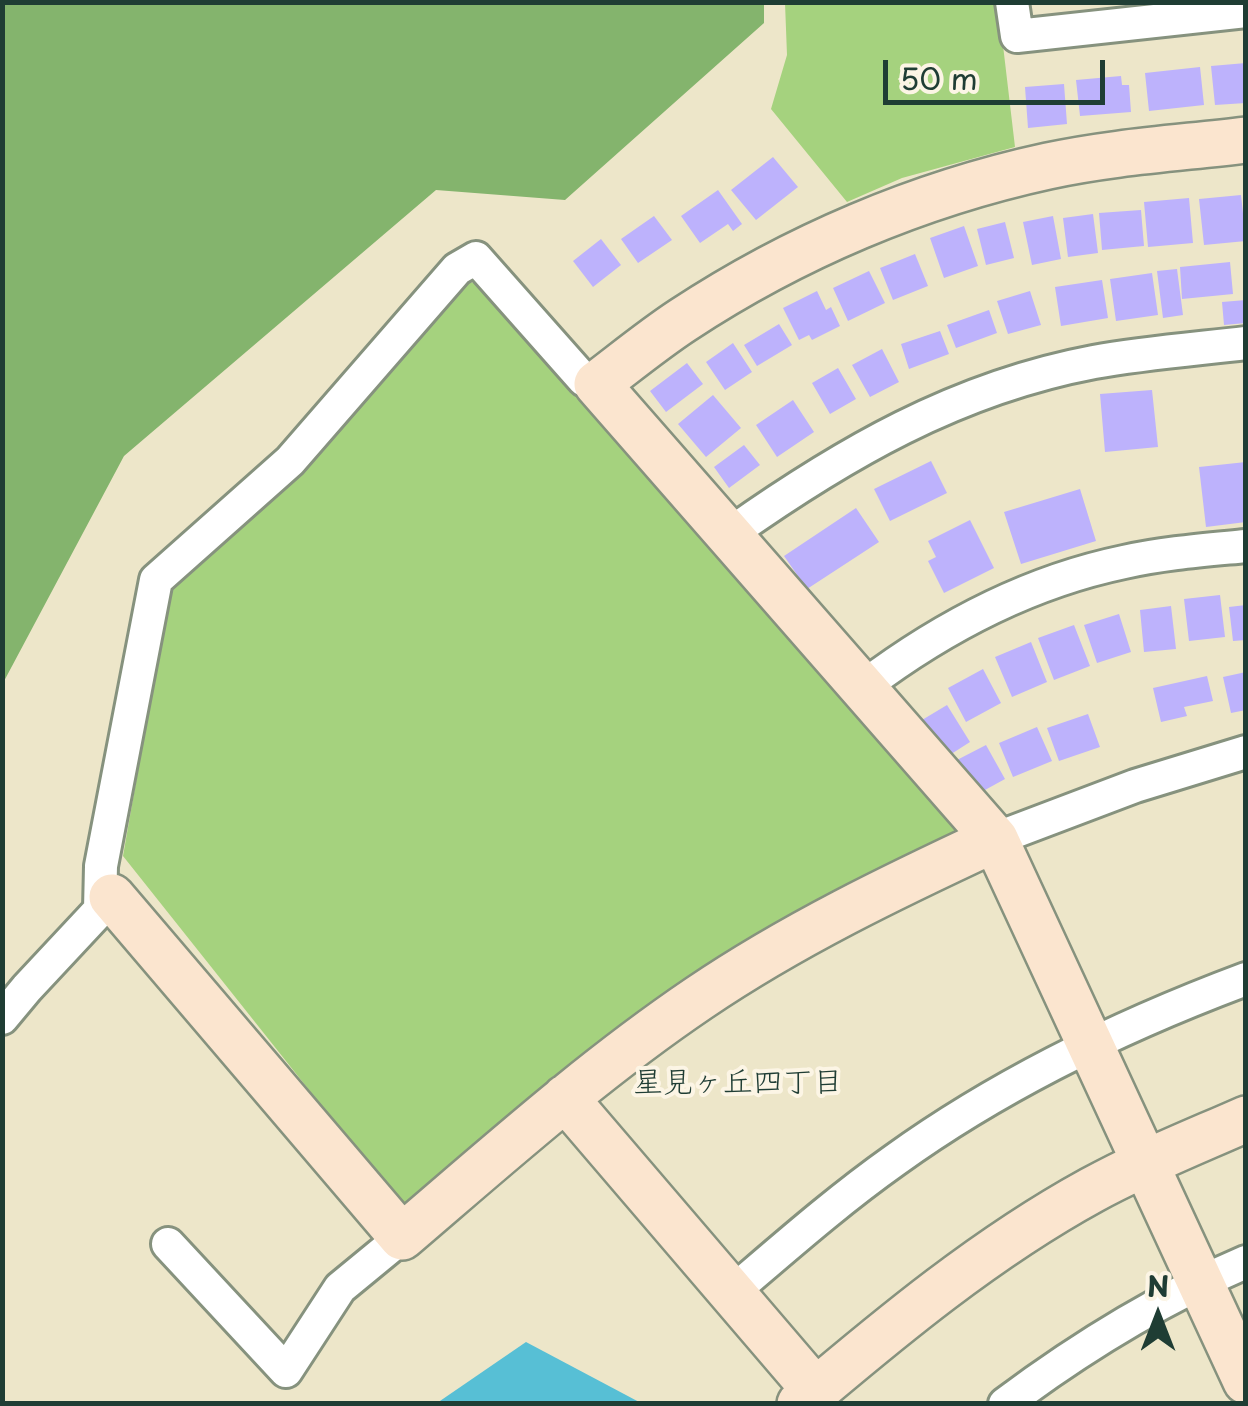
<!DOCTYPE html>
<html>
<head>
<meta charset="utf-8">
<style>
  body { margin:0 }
  #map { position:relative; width:1248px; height:1406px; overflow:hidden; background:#ede6c9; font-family:"Playpen Sans",sans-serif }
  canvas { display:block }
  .frame { position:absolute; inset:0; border:5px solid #1f3d34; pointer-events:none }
  .north { position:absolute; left:1108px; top:1266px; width:100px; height:100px; -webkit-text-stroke:8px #fcf5e5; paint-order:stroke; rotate:0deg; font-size:28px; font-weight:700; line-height:40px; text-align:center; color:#1f3d34 }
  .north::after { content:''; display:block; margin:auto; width:35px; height:45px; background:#1f3d34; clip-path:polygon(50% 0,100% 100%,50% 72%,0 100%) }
  .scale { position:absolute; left:883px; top:60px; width:222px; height:45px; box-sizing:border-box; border:5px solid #1f3d34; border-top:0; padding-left:12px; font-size:30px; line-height:35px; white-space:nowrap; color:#1f3d34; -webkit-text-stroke:8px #fcf5e5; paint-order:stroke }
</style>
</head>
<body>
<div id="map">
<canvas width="1248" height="1406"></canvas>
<div class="frame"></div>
<div class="north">N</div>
<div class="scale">50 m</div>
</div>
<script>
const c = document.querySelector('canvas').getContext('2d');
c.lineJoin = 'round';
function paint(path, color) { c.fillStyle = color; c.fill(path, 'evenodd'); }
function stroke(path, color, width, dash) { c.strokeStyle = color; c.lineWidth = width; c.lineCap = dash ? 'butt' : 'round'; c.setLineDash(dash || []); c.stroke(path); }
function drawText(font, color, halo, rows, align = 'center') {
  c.font = font + ' "Playpen Sans","Klee One",sans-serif'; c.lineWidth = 8; c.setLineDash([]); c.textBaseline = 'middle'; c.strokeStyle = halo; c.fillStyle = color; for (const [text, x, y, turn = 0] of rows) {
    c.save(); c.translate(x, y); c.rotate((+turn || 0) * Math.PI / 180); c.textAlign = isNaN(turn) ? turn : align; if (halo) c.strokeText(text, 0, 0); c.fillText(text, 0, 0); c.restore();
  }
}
paint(new Path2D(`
  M785,3h213l17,144 -113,31 -55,24 -76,-93 16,-54z
  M469,282l12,2 477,546 -149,74 -139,87 -268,216 -279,-351 47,-269 120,-103z`), '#a5d27e');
paint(new Path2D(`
  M3,2h761v21l-199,177 -129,-10 -312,266 -121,227z`), '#84b46d');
paint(new Path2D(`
  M526,1342l115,61h-204z`), '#57bfd5');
paint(new Path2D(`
  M1246,63v40l-31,2 -4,-39z
  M1200,67l4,38 -55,6 -4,-38z
  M1121,76l1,9h7l2,27 -51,4 -4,-36z
  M1064,84l3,40 -39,4 -3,-41z
  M773,157l25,30 -42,33 -25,-30z
  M718,190l24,34 -9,7 -5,-7 -28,19 -19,-27z
  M1241,195l5,46 -42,4 -5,-46z
  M1189,198l4,45 -45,4 -4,-45z
  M1141,210l3,36 -42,4 -3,-37z
  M1093,214l5,39 -30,4 -5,-39z
  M654,216l18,24 -34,23 -17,-24z
  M1053,216l8,43 -29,6 -9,-43z
  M1005,222l9,36 -28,7 -9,-36z
  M964,226l14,40 -34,12 -14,-40z
  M601,239l20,26 -28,22 -20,-26z
  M915,254l13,32 -35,14 -13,-32z
  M1230,262l3,32 -51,5 -2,-32z
  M1177,269l6,46 -20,3 -6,-47z
  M869,271l16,32 -37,18 -15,-33z
  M1152,273l6,42 -42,6 -6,-42z
  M1102,280l6,38 -47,8 -6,-39z
  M817,291l9,19 5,-3 9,19 -28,14 -3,-5 -10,5 -16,-32z
  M1030,291l11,34 -33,9 -11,-33z
  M1246,300v23l-22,2 -2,-23z
  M989,310l8,23 -41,15 -9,-23z
  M779,324l13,21 -35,21 -13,-21z
  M940,331l9,23 -40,15 -8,-25z
  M733,343l19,29 -27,18 -19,-28z
  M882,349l17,33 -29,15 -18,-32z
  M687,363l16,21 -37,28 -16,-21z
  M838,368l18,31 -26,15 -18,-31z
  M1152,390l6,57 -53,5 -5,-58z
  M713,395l28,33 -35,29 -28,-33z
  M793,400l21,32 -37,25 -21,-32z
  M744,445l16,20 -31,23 -15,-21z
  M931,461l16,32 -57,28 -16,-32z
  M1246,462v60l-40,5 -7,-60z
  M1080,489l16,52 -75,23 -17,-52z
  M856,508l23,34 -72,47 -23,-33z
  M970,520l24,48 -50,25 -16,-32 8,-4 -8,-16z
  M1220,595l5,42 -36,4 -5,-42z
  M1246,605v35l-13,1 -4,-34z
  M1171,606l5,43 -32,3 -4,-42z
  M1119,614l12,38 -34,11 -13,-38z
  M1074,625l16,41 -36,14 -16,-42z
  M1031,642l16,40 -35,15 -17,-40z
  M983,669l18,34 -35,19 -18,-34z
  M1246,672v38l-15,3 -8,-36z
  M1207,676l6,25 -29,6 3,9 -26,6 -8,-34z
  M947,705l23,37 -25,16 -23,-38z
  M1088,714l12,33 -41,14 -12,-33z
  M1037,727l15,34 -39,16 -14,-34z
  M986,745l19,34 -31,17 -19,-35z`), '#bdb2fc');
const street = new Path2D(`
  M1012,2l5,34 229,-25
  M731,533c112,-79 225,-145 363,-171 50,-9 101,-13 152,-19
  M863,687c78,-59 165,-105 261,-125 40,-9 81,-12 122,-16
  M995,839l140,-53 111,-34
  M100,909l1,-43 55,-286 134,-119 167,-192 19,-11 108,122 13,4
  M2,1018l25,-30 85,-91
  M168,1244l118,127 54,-83 62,-51
  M730,1294c54,-46 107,-93 165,-134 107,-77 228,-135 351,-181
  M1005,1404c75,-56 154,-105 241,-142`);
const secondary = new Path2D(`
  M1246,140c-66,8 -133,12 -198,26 -129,28 -254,81 -365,154 -29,19 -57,42 -86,64l398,455 251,542
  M112,897l290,340c97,-83 192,-168 297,-239 93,-63 195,-112 296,-159
  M565,1098l250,292
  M800,1404c92,-78 186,-156 292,-214 49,-27 102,-48 154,-71`);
stroke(street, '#86927e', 38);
stroke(secondary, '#86927e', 50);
stroke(street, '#fff', 32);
stroke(secondary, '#fbe5cf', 45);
drawText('30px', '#1f3d34', '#fcf5e5', [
  ["星見ヶ丘四丁目",738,1084]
]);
</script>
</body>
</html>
